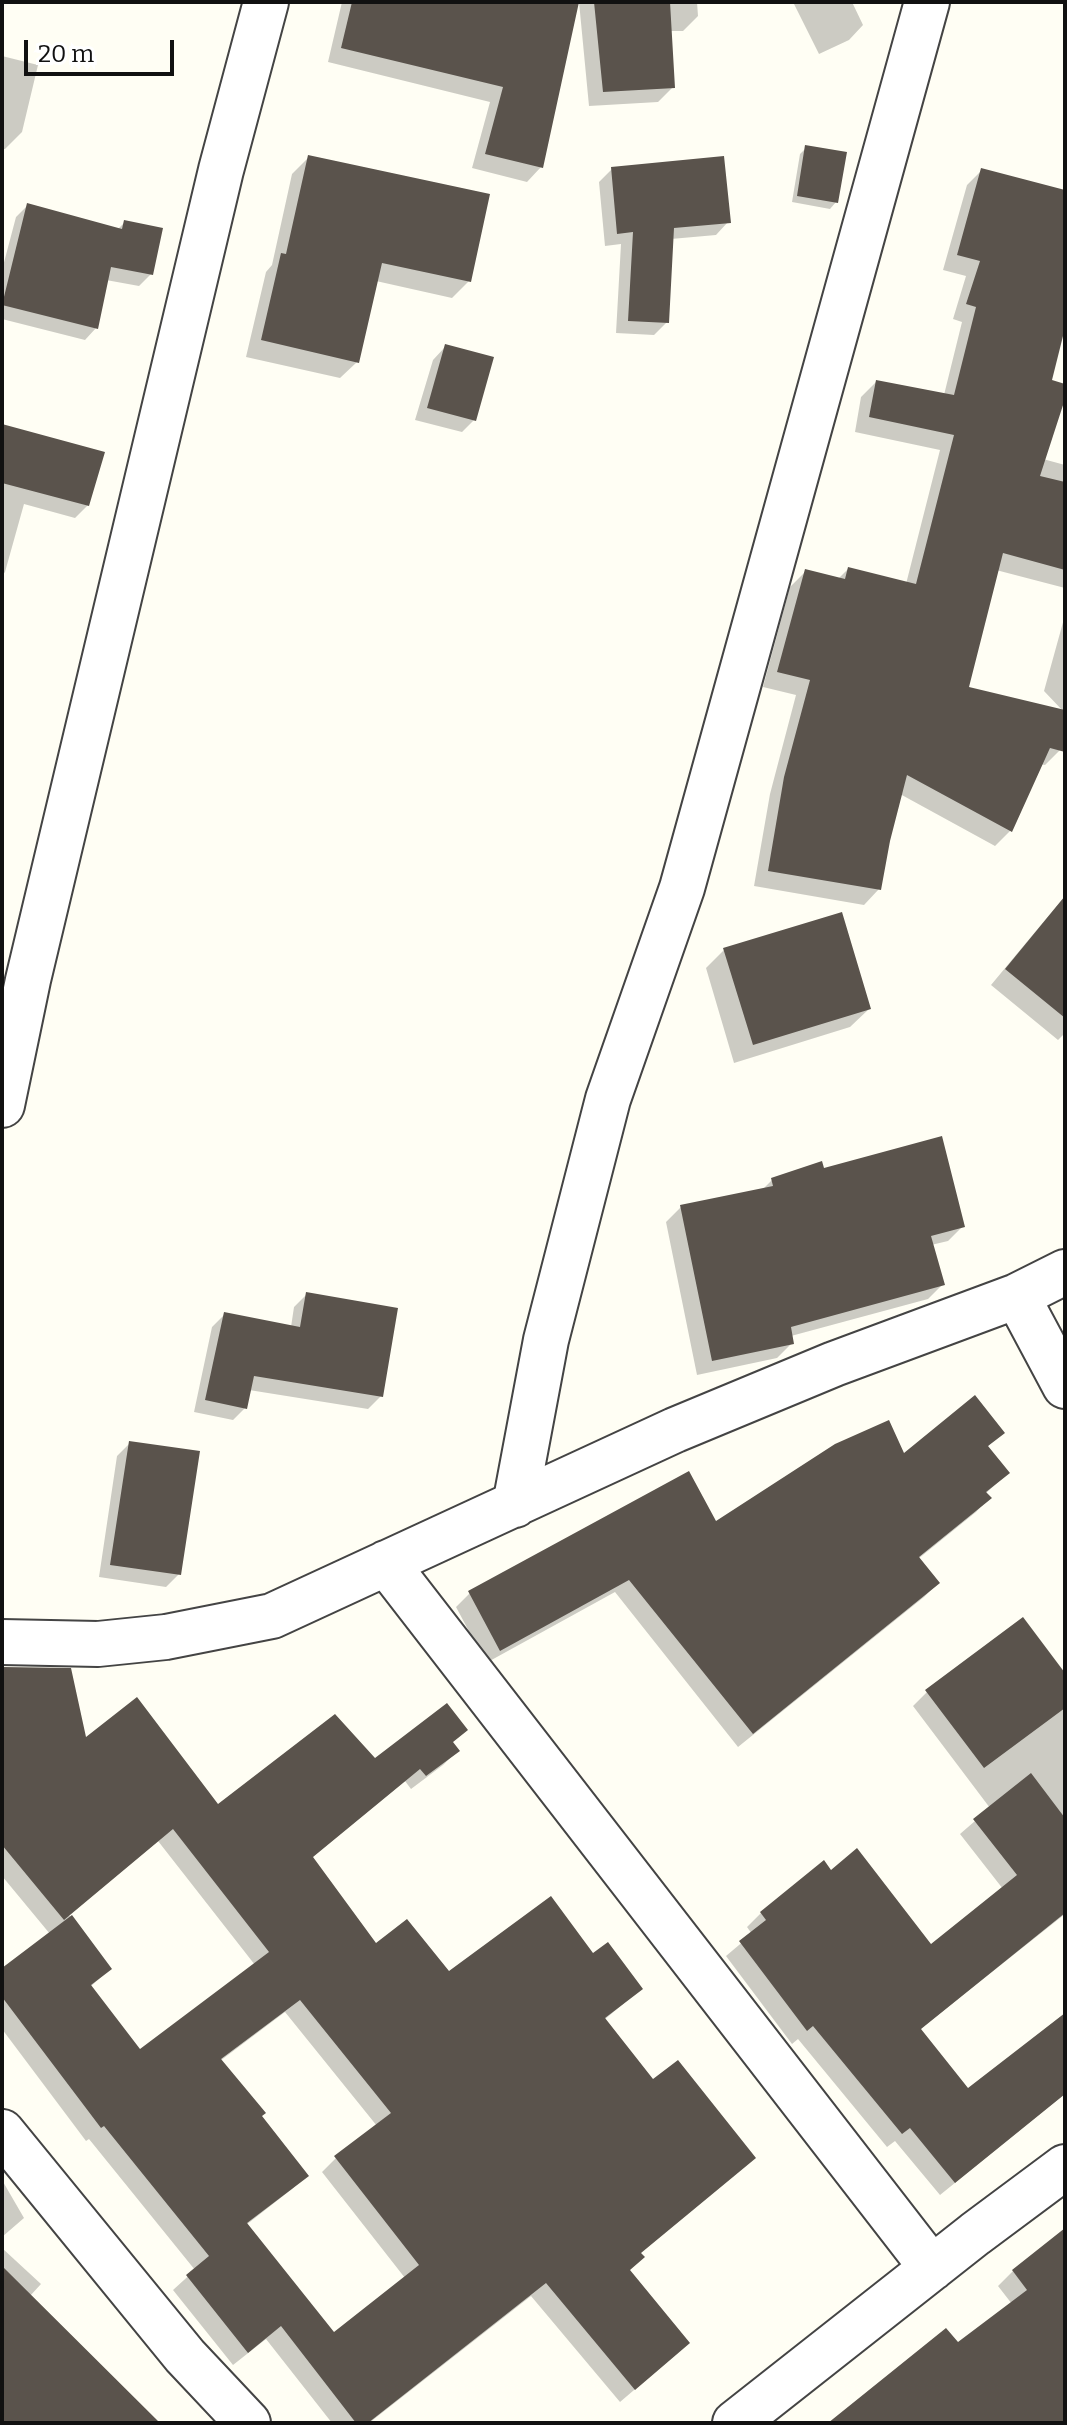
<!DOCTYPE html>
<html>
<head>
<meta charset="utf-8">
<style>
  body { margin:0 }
  #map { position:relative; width:1067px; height:2425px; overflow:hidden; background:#fffef4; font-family:Bitter,serif }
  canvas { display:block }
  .frame { position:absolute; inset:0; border:4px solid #111; pointer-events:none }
  .scale { position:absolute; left:24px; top:40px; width:150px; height:36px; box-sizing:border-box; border:4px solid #111; border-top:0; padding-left:10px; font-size:24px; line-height:28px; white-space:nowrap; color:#111; -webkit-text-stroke:6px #fff; paint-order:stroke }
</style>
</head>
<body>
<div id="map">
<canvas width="1067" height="2425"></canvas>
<div class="frame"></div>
<div class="scale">20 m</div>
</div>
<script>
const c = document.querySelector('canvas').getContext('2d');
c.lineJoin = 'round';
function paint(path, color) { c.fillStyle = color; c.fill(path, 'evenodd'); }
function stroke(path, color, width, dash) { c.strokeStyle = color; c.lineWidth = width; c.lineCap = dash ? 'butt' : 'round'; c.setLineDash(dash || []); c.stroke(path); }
paint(new Path2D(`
  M342,2h235l-36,165 -14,15 -55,-14 18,-66 -162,-40z
  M579,2h118l1,14 -15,15h-13l3,56 -15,15 -69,4z
  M793,2h59l11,23 -14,15 -30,14z
  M2,56l36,9 -16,67 -17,17h-3z
  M806,148l30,54 -6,7 -38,-7 8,-48z
  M309,157l160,124 -17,17 -76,-17 -19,81 -17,16 -94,-21 20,-85 6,-7 20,-91z
  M612,169l116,53 -12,13 -45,4 -4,83 -13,13 -38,-2 5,-89 -16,2 -6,-64z
  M982,170l83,22v128l-15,62 15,4v7l-22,66 22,6v123l-69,-18 -29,119 96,22 -19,-20 21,-76v115l-5,20 -15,15 -5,-1 -30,67 -15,15 -95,-52 -21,95 -15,16 -110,-19 16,-92 26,-99 -33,-8 27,-100 15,-15 33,7 10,-10 58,15 34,-134 -85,-18 6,-35 15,-15 68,13 18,-73 -9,-3 13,-43 -23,-6 24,-85z
  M28,205l89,25 7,-7 27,51 -12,12 -33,-6 -10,48 -11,12 -83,-21v-49l14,-53z
  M445,347l29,73 -12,12 -47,-12 18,-60z
  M2,426l86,79 -13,13 -51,-14 -19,68 -3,4z
  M1065,896v137l-7,7 -67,-55z
  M724,950l145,59 -19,18 -116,36 -28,-95z
  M772,1180l191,46 -15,15 -17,4 12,39 -15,15 -137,37 1,7 -15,15 -80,17 -31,-153 15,-15 81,-17z
  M307,1294l74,102 -13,13 -119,-19 -4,18 -12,12 -39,-8 18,-85 13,-13 66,13 3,-20z
  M1002,1432l-16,16 22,25 -23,21 4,4 -13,14 -58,47 20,24 -14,14 -186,150 -123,-155 -129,71 -30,-56 14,-14 245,-69 188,-68z
  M130,1443l49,131 -13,13 -67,-10 18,-121z
  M2,1669l82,71 134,66 156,-45 77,-18 6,8 -14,14 -32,24 -6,-8 -94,77 65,88 73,28 144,-18 48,33 -37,31 35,234 -11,17 46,85 -54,46 -89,-106 -162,127h-37l-66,-84 -33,26 -60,-75 22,-20 -106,-131 -3,2 -84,-112v-59l48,-36 -48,-58zM158,1841l97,124 -116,87 -49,-65 20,-18 -41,-54zM285,2012l92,114 -41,32 -14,14 83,106 -72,57 -87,-110 46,-36 14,-13 -86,-115z
  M1065,1676v238l-146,116 48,61 98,-78v81l-125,101 -45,-54 -8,6 -89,-108 -6,5 -66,-88 26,-22 -5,-7 14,-14 62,-50 7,9 101,74 72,-57 -43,-55 30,-26 -77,-102 14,-14z
  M2,2180l22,38 -22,19z
  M1065,2230v193h-233l126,-78 54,-41 -14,-18 15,-15z
  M2,2248l39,36 -11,12 125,127h-153z`), '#0003');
paint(new Path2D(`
  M352,2h227l-36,166 -58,-14 18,-67 -162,-39z
  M594,2h76l5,86 -72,4z
  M805,145l42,7 -9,51 -41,-7z
  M308,155l182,39 -19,88 -89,-19 -23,100 -98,-23 20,-87 5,1z
  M724,156l7,67 -57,5 -5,95 -41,-2 5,-89 -16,2 -6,-67z
  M981,168l84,22v138l-13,52 13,4v15l-25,77 25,6v88l-62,-17 -34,134 96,23v42l-15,-4 -38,84 -105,-57 -17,66 -9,49 -113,-19 16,-94 26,-97 -33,-8 28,-103 40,10 3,-12 68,17 38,-149 -85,-18 7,-37 78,15 22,-88 -10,-3 14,-43 -23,-6z
  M27,203l95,26 2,-9 39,8 -10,47 -42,-8 -13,62 -96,-24z
  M445,344l49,13 -18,64 -49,-13z
  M2,424l103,28 -16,54 -87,-23z
  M1065,896v122l-60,-49z
  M842,912l29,97 -118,36 -30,-97z
  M942,1136l23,91 -34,9 14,49 -154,42 3,17 -82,17 -32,-156 93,-19 -2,-8 51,-17 2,7z
  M306,1292l92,16 -15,89 -129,-21 -7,33 -42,-9 19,-88 76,15z
  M975,1395l30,38 -17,13 22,27 -24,19 6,6 -73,59 21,26 -187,151 -124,-154 -129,71 -32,-60 221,-120 27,50 119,-77 54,-24 15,33z
  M129,1441l71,10 -19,124 -71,-10z
  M1023,1617l42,56v35l-81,60 -59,-78z
  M2,1667l69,1 15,69 51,-40 81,107 117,-90 40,44 72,-55 21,27 -15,12 7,9 -34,25 -6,-7 -107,88 63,86 31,-24 42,52 102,-75 42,57 15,-11 35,47 -38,29 48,61 25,-19 78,98 -115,95 4,4 -15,13 60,73 -55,47 -89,-107 -178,140h-12l-75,-97 -33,27 -62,-78 23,-19 -105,-130 -3,2 -99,-131v-29l70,-53 40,54 -21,16 49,64 129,-97 -96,-123 -109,91 -62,-75zM300,2000l91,113 -57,43 85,109 -85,67 -87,-109 62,-47 -47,-60 4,-3 -45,-54z
  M1031,1773l34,45v95l-144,116 47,59 97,-75v81l-110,89 -45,-55 -8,6 -89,-108 -6,5 -68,-90 27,-21 -6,-8 64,-52 7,10 26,-22 74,96 86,-69 -44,-56z
  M1065,2228v195h-237l118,-95 12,14 69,-52 -15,-20z
  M2,2266l158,157h-158z`), '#5a534c');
const minor = new Path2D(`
  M2,1105l26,-125 193,-810 45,-168
  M1017,1296l48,90
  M515,1505l31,-165 62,-241 74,-211 245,-886
  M386,1563l546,705
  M2,1642l96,2 68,-7 106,-21 403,-186 159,-66 183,-68 48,-24
  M2,2132l183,224 63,67
  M735,2423l240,-189 90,-67`);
stroke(minor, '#444', 48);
stroke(minor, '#fff', 44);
</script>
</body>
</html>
